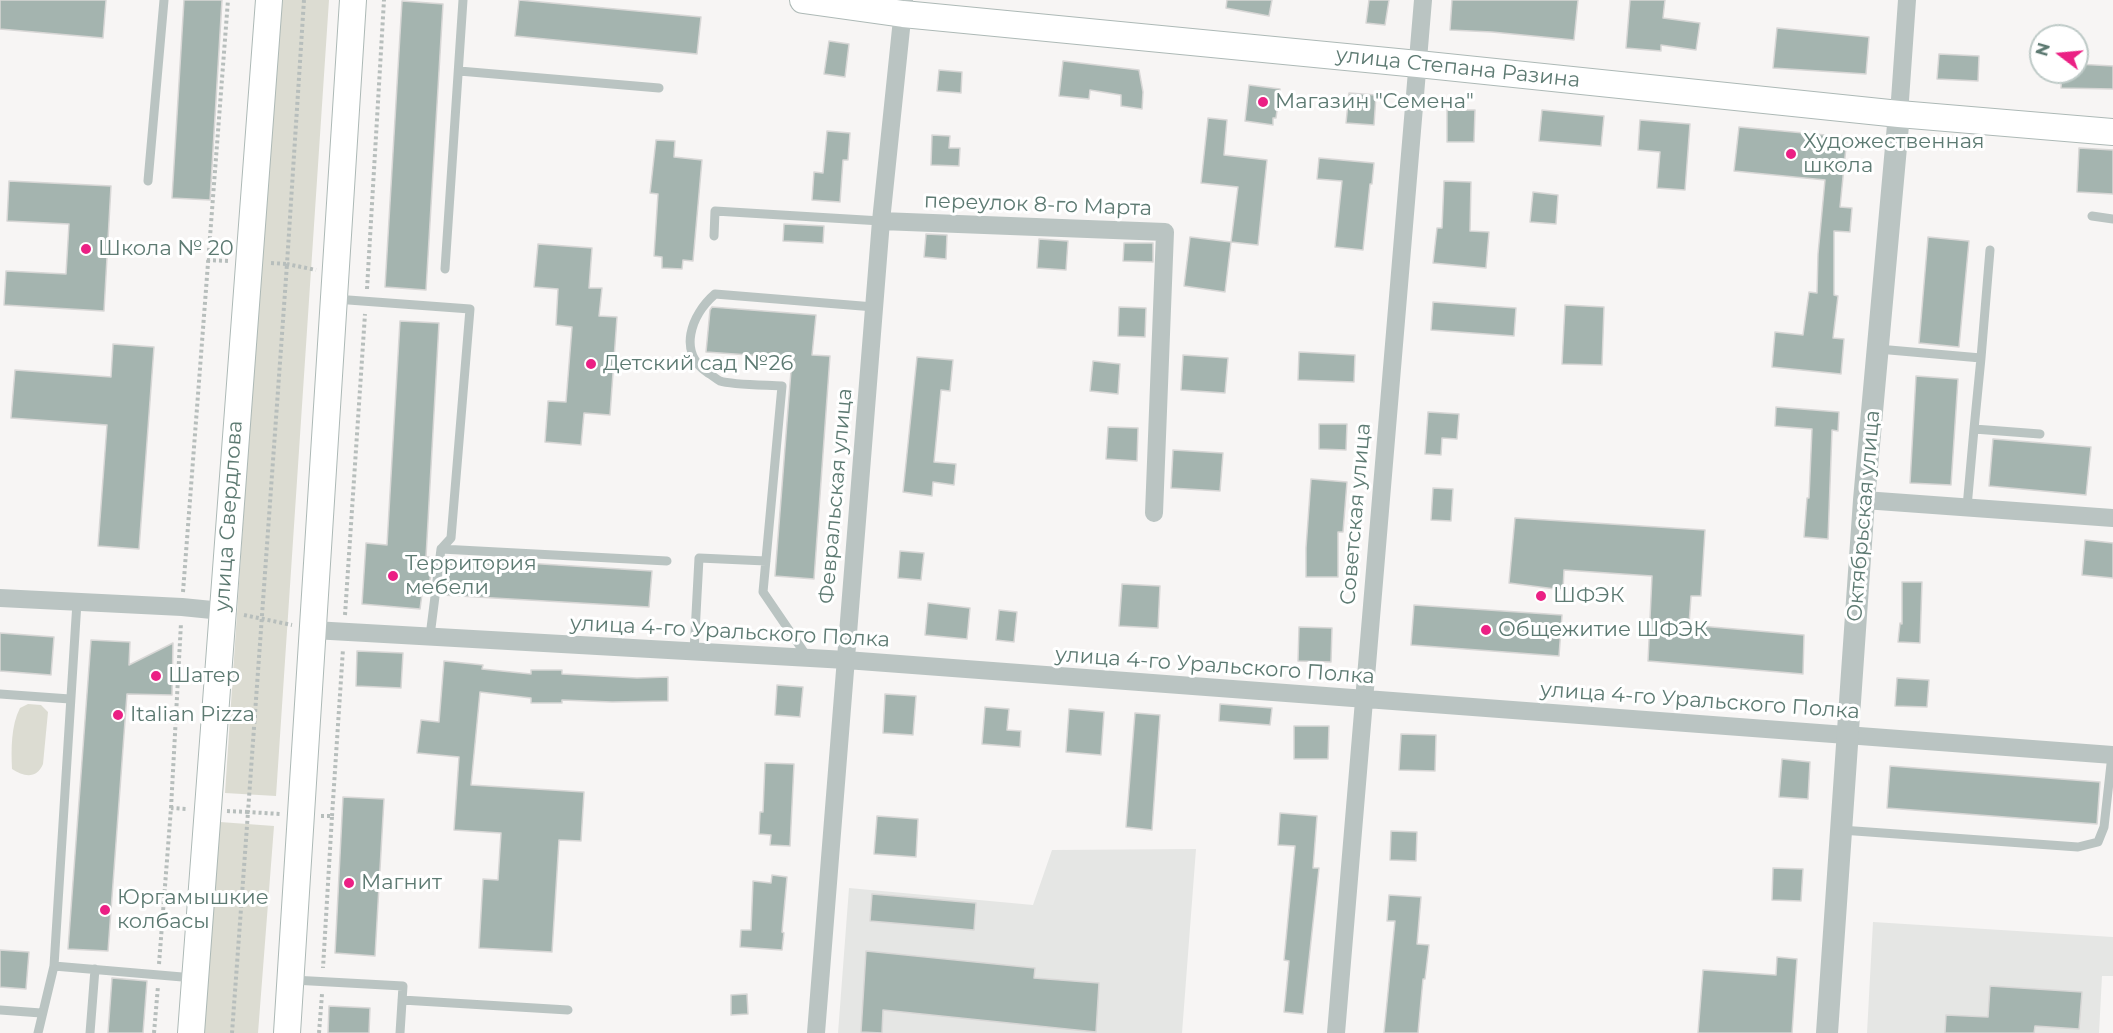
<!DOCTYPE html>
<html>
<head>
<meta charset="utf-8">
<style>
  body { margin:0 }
  #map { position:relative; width:2113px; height:1033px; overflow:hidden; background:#f7f5f4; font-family:Montserrat,sans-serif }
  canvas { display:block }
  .north { position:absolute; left:2029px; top:24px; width:60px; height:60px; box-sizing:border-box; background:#fff; border:2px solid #becac7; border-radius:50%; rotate:286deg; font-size:16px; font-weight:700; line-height:24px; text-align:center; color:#5d7a72 }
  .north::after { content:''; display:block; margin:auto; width:21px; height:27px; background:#eb2084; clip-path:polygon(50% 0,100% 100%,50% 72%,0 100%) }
</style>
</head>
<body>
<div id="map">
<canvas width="2113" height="1033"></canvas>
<div class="north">N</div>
</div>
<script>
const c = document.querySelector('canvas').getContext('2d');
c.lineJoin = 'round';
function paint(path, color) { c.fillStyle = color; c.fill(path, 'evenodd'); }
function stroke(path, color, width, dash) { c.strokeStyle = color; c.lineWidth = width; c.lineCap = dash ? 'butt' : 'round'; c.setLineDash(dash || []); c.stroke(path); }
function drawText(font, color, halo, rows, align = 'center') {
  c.font = font + ' Montserrat,sans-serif'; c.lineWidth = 6; c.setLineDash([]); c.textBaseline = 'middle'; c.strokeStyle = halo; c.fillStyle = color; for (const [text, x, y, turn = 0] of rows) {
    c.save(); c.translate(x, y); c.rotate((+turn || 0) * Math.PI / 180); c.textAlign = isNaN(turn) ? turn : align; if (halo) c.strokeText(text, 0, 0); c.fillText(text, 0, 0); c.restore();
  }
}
paint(new Path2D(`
  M1196,849l-14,184h-344l11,-145 184,17 19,-55z
  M1873,922l240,15v39h-11l-3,57h-232z`), '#e5e6e4');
paint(new Path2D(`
  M278,0h51l-53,796 -51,-3z
  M28,704l13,1 7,7 -5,52c-6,15 -19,13 -31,5 -1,-19 -1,-44 8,-61z
  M220,822l54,4 -16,207h-54z`), '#dcdcd2');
const building = new Path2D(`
  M0,0h106l-3,38 -103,-9z
  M184,0h38l-12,200 -38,-2z
  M519,0l182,17 -4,37 -182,-18z
  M1227,0h45l-3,16 -43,-8z
  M1369,0h20l-4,25 -19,-2z
  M1452,0h126l-4,40 -82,-8 -42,-2z
  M1630,0h35l-2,18 37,5 -4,27 -35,-5v6l-35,-3z
  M402,1l41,3 -17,286 -41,-3z
  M1777,28l92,9 -3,37 -93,-6z
  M829,41l20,3 -4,33 -21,-3z
  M1939,54l40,2 -1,25 -41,-2z
  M1063,61l76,9 4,22 -1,17 -21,-3v-11l-31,-5 -1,9 -30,-3z
  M2077,64l36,2v23l-52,-1 1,-16h15z
  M939,70l23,2 -1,21 -24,-2z
  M1249,85l31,4 -4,29h-3v7l-28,-4z
  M1349,93l27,2 -2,30 -28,-2z
  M1447,110h28l-1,32h-27z
  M1542,110l62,6 -3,30 -62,-5z
  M1208,118l19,2 -3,35 43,5 -9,85 -27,-3 7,-55 -37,-4z
  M1640,120l50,4 -5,66 -28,-2 3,-36 -22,-2z
  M1739,127l108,10 -7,70 12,1 -2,24 -16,-1v64l4,1 -5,42 11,1 -3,35 -69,-7 3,-35 28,3 6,-43 8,1 1,-39 7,-74 -91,-9z
  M827,131l23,2 -2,27h-5l-3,42 -28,-2 2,-28 9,1z
  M932,135l18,1 -1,12h11l-1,18 -28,-1z
  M656,140l19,1 -1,16 28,3 -9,101 -10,-1 -1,9 -20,-1v-11l-8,-1 4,-62 -8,-1z
  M2079,148l34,2v44l-36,-2z
  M1319,158l55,5 -2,21h-2l-7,66 -28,-3 7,-66 -25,-2z
  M9,181l102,5 -7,125 -100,-6 2,-34 60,3 3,-50 -62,-3z
  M1444,181l27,1 -1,49 19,1 -3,36 -53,-5 4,-35h5z
  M1533,192l25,3 -2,29 -26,-2z
  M784,224l40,2 -1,17 -40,-2z
  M926,234l21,1 -1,24 -22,-2z
  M1190,237l41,5 -6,50 -41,-6z
  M1928,237l41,4 -10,106 -40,-4z
  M1039,239l29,2 -2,29 -29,-2z
  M1124,243h29v19l-30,-1z
  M538,244l54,4 -3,40h13l-3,28 18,1 -7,98 -26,-2 -3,32 -36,-3 3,-41 18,1 6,-75 -16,-2 2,-36 -24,-2z
  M1433,302l83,6 -2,28 -83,-6z
  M1565,305l39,2 -2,58 -40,-1z
  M712,307l104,8 -4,40 18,1 -16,223 -39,-3 17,-218 -86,-6 4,-42z
  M1119,307l27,1 -1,29 -27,-1z
  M400,321l39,2 -13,234h7l-5,38 -6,-1 -2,15 -58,-5 4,-61 21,2z
  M113,344l41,3 -15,202 -41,-3 9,-121 -96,-7 4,-48 96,7z
  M1299,352l56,3 -1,27 -56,-2z
  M1183,355l45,3 -3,35 -44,-3z
  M917,357l36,3 -3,31 -9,-1 -7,72 22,2 -2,21 -21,-3 -1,14 -29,-4z
  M1093,361l27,3 -2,30 -28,-3z
  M1916,376l42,3 -7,106 -41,-2z
  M1776,407l63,5 -1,19 -6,-1 -4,109 -24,-2 3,-39h2l3,-69 -37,-3z
  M1428,412l31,2 -2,25 -15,-1 -1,17 -16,-1z
  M1319,424h28l-1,26 -27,-1z
  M1108,427l30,1 -1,33 -31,-2z
  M1993,439l98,8 -5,48 -97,-9z
  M1173,450l50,3 -3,38 -49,-3z
  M1311,479l36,3 -4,50h-5v45h-32v-29z
  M1433,488l20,1 -2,32 -20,-1z
  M1515,518l190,12 -4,66h-10l-2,29 115,10 -1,39 -155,-13 4,-85 -88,-6 -1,20 -54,-7z
  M2085,540l28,3v35l-31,-3z
  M900,551l24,2 -3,27 -23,-2z
  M447,558l205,13 -3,36 -207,-12z
  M1902,582h20l-2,61 -22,-1 2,-19 2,1z
  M1122,584l38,2 -2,42 -39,-2z
  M928,603l42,5 -3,31 -42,-4z
  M1414,605l148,10 -3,41 -148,-11z
  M999,610l18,2 -3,30 -18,-2z
  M1299,627l33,1 -1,34 -33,-1z
  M0,633l54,4 -3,38 -51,-4z
  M91,640l39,2 -1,23 44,-22 -1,52 -45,-1 -19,257 -40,-2z
  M357,651l46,2 -2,35 -45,-2z
  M444,661l39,4 -1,4 49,5v-4h31v4l75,4 31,-1v24l-56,1 -50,-2v3h-31v-5l-51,-6 -9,93 113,7 -3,49 -22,-1 -7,112 -73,-4 4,-69 15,1 3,-47 -47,-3 5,-73 -42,-4 4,-33 18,2z
  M1897,678l32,2 -2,27 -32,-1z
  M777,685l26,2 -3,30 -25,-2z
  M885,694l31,2 -3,39 -30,-2z
  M1220,704l52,4 -2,17 -51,-4z
  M985,707l24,2 -2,21 14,1 -1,16 -38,-3z
  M1069,709l35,3 -3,43 -35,-3z
  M1135,713l25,2 -8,115 -26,-3z
  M1294,726h35l-1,33h-34z
  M1401,734l35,1 -1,36 -36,-1z
  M1782,759l28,3 -2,37 -29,-2z
  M765,763l29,1 -4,82 -20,-1 1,-10 -12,-1 1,-22h3z
  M1890,766l210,16 -3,42 -210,-16z
  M343,797l41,2 -9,157 -40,-3z
  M1280,813l37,3 -4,52h6l-16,146 -19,-2 5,-51 -5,-1 11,-114 -17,-1z
  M877,816l41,3 -2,38 -42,-3z
  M1391,831l26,1 -1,29 -26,-1z
  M1773,868l30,1 -2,32 -29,-1z
  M772,875l15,2 -5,55 2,1 -2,17 -42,-3 1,-17h10l2,-49 18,2z
  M872,894l104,9 -2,27 -104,-9z
  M1389,895l32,2 -4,47 12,1 -4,34h-2l-5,54h-34l11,-112h-8z
  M0,950l29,2 -3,37 -26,-2z
  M866,951l169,17 -1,10 65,5 -3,49 -213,-22 -1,23 -21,-1z
  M1777,957l20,2 -5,74h-94l5,-63 73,5z
  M112,978l35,3 -4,52h-35z
  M1990,986l92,6 -3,37 -44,-3 -1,7h-89l1,-18 42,2z
  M747,994l1,20 -17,1v-20z
  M329,1006l41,2 -1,25h-41z`);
paint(building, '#a4b4af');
stroke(building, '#d8d7d6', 1.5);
const secondary = new Path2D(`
  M803,0l100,14 515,50 481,50 214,18
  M191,1033l78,-1033
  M287,1033l66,-1033`);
stroke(secondary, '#adb9b6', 28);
stroke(new Path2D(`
  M304,0l-17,264 29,6
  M207,260l23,1
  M271,263l16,1 -39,548 32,2
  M367,289l17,-289
  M183,592l45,-592
  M244,615l48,10
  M345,615l20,-301
  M171,808l10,-185
  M227,811l21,1 -16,221
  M321,816h11l-9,152
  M332,816l11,-167
  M159,964l12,-156 16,1
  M154,1033l4,-47
  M319,1033l3,-39`), '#b7bebc', 4, [3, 3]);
stroke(new Path2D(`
  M459,71l200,17
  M148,181l16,-181
  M2092,216l21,3
  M714,236l1,-25 166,10
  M445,269l18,-269
  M335,299l135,10 -19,229 -10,11
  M1878,349l103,9 -7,71
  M1981,358l9,-108
  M1967,507l7,-78 66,5
  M77,602l-23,364 140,12
  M430,636l11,-87 226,12
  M694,652l5,-94 67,3
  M808,658l-45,-66 19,-206c-15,-1 -50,-1 -62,-5 -4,-2 -8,-6 -12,-8 -31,-20 -17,-58 7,-79l159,13
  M0,694l70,5
  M1841,830l237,17 20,-5 6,-15 8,-72
  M293,980l110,6 -3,47
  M402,1000l166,10
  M0,1010l41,3
  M38,1033l16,-67
  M90,1033l5,-64`), '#bac4c2', 9);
stroke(new Path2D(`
  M1899,114l8,-114
  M881,221l284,11 -11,281
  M1864,500l249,18
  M0,598l182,9 40,4
  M313,630l533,30 1267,95
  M816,1033l65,-812 23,-221
  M1336,1033l87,-1033`), '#bac4c2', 18);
stroke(new Path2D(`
  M1827,1033l37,-533 35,-386`), '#bac4c2', 22);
stroke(secondary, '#fff', 26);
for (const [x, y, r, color] of [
  [1263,102,6,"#eb2084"],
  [1791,154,6,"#eb2084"],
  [86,249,6,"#eb2084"],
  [591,364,6,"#eb2084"],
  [393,576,6,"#eb2084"],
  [1541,596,6,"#eb2084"],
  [1486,630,6,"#eb2084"],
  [156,676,6,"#eb2084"],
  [118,715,6,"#eb2084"],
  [349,883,6,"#eb2084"],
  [105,910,6,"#eb2084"]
]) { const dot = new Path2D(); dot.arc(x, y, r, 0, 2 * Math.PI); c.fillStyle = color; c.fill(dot); stroke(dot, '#fff', 2); }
drawText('21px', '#5d7a72', '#fff', [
  ["улица Степана Разина",1458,68,6],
  ["переулок 8-го Марта",1038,205,2],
  ["Февральская улица",836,496,-85],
  ["Советская улица",1356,514,-85],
  ["улица Свердлова",229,516,-86],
  ["Октябрьская улица",1864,516,-85],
  ["улица 4-го Уральского Полка",730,632,3],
  ["улица 4-го Уральского Полка",1215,666,4],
  ["улица 4-го Уральского Полка",1700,701,4]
]);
drawText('21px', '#5d7a72', '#fff', [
  ["Магазин \"Семена\"",1275,102],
  ["Художественная",1803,142],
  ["школа",1803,166],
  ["Школа № 20",98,249],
  ["Детский сад №26",603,364],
  ["Территория",405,564],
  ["мебели",405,588],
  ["ШФЭК",1553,596],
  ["Общежитие ШФЭК",1498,630],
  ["Шатер",168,676],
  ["Italian Pizza",130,715],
  ["Магнит",361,883],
  ["Юргамышкие",117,898],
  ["колбасы",117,922]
], 'left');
</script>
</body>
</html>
